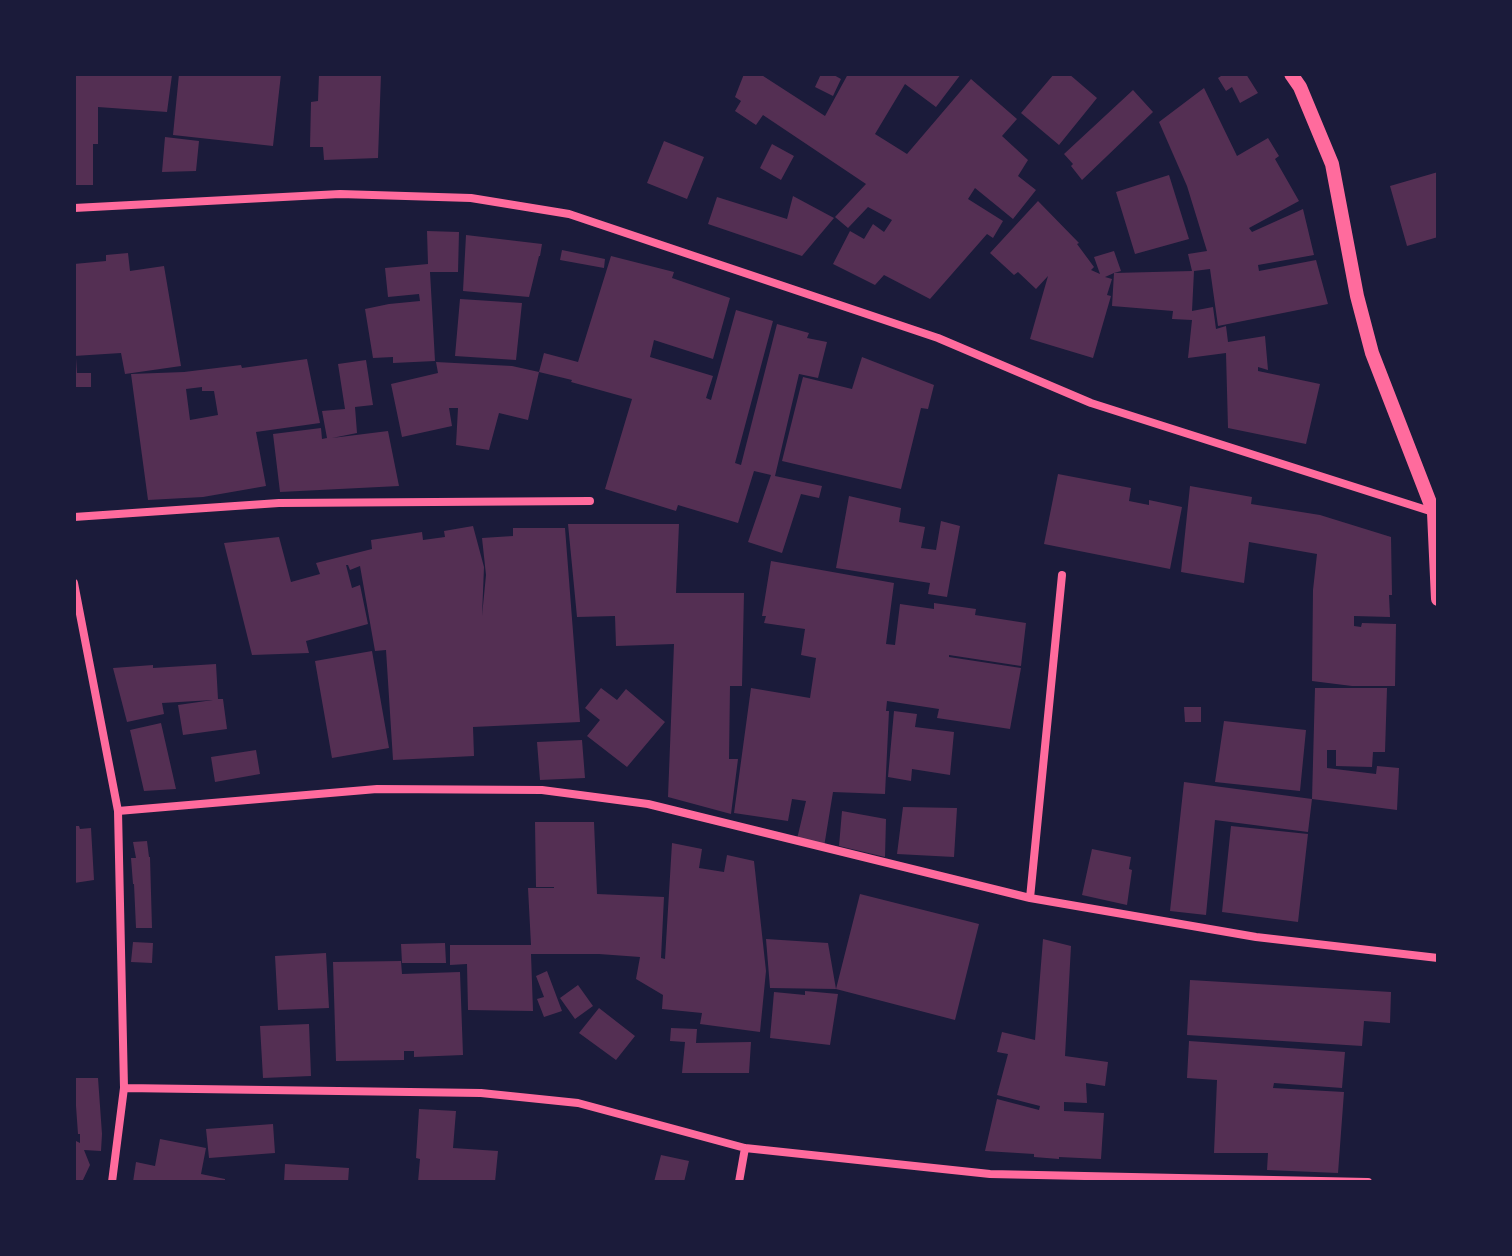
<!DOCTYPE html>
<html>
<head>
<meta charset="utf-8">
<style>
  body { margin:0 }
  #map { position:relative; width:1512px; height:1256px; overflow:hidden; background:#1b1b3a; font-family:"Open Sans",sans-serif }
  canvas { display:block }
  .frame { position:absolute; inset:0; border:76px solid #1b1b3a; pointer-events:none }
</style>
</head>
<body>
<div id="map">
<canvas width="1512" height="1256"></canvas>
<div class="frame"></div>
</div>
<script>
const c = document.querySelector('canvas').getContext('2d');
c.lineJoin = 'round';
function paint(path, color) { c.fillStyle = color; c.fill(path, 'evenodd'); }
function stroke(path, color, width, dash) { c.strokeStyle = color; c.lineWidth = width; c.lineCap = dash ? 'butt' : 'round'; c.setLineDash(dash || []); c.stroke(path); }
paint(new Path2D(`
  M74,74l98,1 -5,37 -69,-5v37h-5v41h-19z
  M179,74h102l-8,72 -100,-11z
  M319,74h62l-3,84 -54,2 -1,-13h-13l1,-45 7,-1z
  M744,74h16l65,42 23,-42h59l3,2 1,-2h50l-25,33 -31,-23 -30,50 32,20 64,-75 46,40 -15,17 26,24 -10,16 18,14 -23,29 -38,-31 -7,11 35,22 -10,17 -6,-4 -57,65 -46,-24 -9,10 -42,-21 17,-33 14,8 9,-15 11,8 8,-12 -24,-13 -20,21 -13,-11 31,-33 -103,-69 -7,10 -21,-14 6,-10 -6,-4z
  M821,74h11l9,5 -8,17 -18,-9z
  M1054,74h15l28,24 -38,47 -38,-32z
  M1224,74h22l12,19 -18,10 -8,-16 -6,4 -8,-13z
  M1204,88l33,68 31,-18 11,18 -4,3 24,42 -50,27 3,4 51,-23 11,46 -56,10 1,6 57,-11 12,44 -110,22 -8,-57 -16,2 -2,40 21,-4 3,22 10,-3 2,16 37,-6 3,34 -10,-3v4l62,13 -14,60 -78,-16 -2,-75 -38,5 4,-38 -20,-1 1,-8 -61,-5 2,-33 -9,4 7,2 -5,16 4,1 -18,62 -63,-19 18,-63 -12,13 -18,-17 -4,3 -24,-22 48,-52 41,42 -2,1 17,23 -3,3 9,4 -6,-17 20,-6 7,20 -7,2 78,-2 -4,-17 19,-3 -20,-65 -28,-64z
  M1133,90l20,22 -71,68 -11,-14 2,-2 -9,-10z
  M165,137l34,4 -3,30 -34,1z
  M664,141l40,16 -17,42 -40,-16z
  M772,144l22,12 -13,24 -21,-12z
  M1438,172v65l-31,9 -17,-60z
  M1169,175l20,64 -54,15 -19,-62z
  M793,196l41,22 -32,38 -94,-32 9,-27 70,22z
  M427,231l32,1 -1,40h-28l5,89 -42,2v-6l-20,1 -8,-49 24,-5 31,-3 -1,-7 -31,3 -3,-29 43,-4z
  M466,235l76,9 -2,12h-1l-10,41 -66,-6z
  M562,250l43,9 -1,9 -44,-8z
  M128,253l2,18 34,-5 17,100 -56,8 -4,-21 -47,3v-92l32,-3v-6z
  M611,256l63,16 -2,6 58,20 -17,61 -59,-19 -4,17 63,19 -7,22 5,2 25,-90 37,11 -38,142 6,2 36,-141 32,9 -2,5 20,4 -9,36 -19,-4 -24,102 47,10 -3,12 -18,-4 -19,59 -34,-11 23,-67 -17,-4 -16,52 -60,-18 -2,6 -71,-22 27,-90 -61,-17 1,-2 -33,-8 -11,48 -29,-7 -10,37 -33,-5 2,-37h-9l3,18 -50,11 -11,-53 47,-11 -2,-11 76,4 27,6 5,-19 34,9z
  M460,299l62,4 -6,57 -61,-4z
  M862,357l72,28 -6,24 -7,-1 -20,81 -119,-28 21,-84 49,12z
  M74,358h2l1,15h14v14h-17z
  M307,359l13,64 -64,9 10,54 -63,11 -55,3 -17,-126 53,-2 57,-7 1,3zM202,387v4h12l4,24 -28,5 -4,-31z
  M366,360l7,45 -18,2 2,26 -25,5 56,-7 11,55 -119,6 -7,-58 48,-6 1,11 5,-1 -5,-27 23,-2 -7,-45z
  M1058,474l73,14 -2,13 20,4v-5l33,7 -12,62 -126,-25z
  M1190,486l62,11 -1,7 69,11 71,22 1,58h-3l1,22 -36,-1v10l7,1 1,-4 34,1 -1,62h-43l-40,-5 1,-91 4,-36 -68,-12 -5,41 -63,-11z
  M849,496l52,12 -2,14 26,5 -4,21 15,2 5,-29 19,5 -13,71 -19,-3 2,-11 -94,-15z
  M568,524h111l-3,69h68l-2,93h-12l-1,73h9l-7,55 -63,-17 6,-153 -58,2 -1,-30 -38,1z
  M473,526l11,41 -2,49 4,-41 -4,-37 31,-2v-8h52l15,194 -107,5 1,29 -81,4 -7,-110 -11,1 -15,-85 -10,4 -2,-5h-2l6,23 8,-3 8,39 -62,17 3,12 -57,2 -28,-112 55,-6 12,45 29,-8 -4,-11 56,-14 -1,-9 51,-8 1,8 22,-3 -1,-6z
  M771,561l123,22 -8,61 9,1 5,-41 34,5v-6l42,6 -1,6 51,8 -5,43 -72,-11v2l72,11 -11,61 -73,-11 2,-9 -52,-8 -1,10h3l-4,83 -52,-2 -9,55 -27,-8 9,-38 -14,-2 -4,22 -54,-8 17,-125 59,10 6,-40 -15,-3 4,-26 -41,-6 2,-7h-4z
  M372,651l17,97 -57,10 -17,-97z
  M216,664l2,35h5l4,30 -44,6 -5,-30 35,-5 -51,3 2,11 -37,8 -14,-54 40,-3v3z
  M601,688l16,12 9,-11 39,33 -38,45 -40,-31 13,-16 -15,-12z
  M1315,688h72l-2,64h-12l-1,15 -36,-1v-16h-9v18l49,6 1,-8 22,2 -2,42 -85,-11z
  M1184,707h17v15h-16z
  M894,711l23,3 -2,13 39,5 -4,43 -38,-6 -1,12 -23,-4z
  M1224,721l82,9 -6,61 -85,-9z
  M161,723l15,66 -32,2 -14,-61z
  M582,740l3,38 -45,2 -3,-38z
  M256,750l4,24 -45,8 -4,-25z
  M1184,782l128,17 -4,33 -93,-12 -9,95 -36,-4z
  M903,807l54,1 -3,49 -57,-3z
  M842,811l44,8 -1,38 -46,-11z
  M535,822h59l3,72 67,3 -3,61 4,1 7,-116 30,6 -3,19 25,4 3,-17 27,6 12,110 -6,61 -60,-8 2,-11 -40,-4 1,-14 -27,-16 4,-22 -41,-3h-68l2,57 -65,-1 -1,-46 -17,1v-20h81l-3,-57h26v-1h-18z
  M74,826h5l1,3 11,-1 3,52 -20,3z
  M1231,826l77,8 -10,88 -76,-10z
  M147,841l2,16h1l2,71h-16l-2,-44h-1l-2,-26h5l-3,-16z
  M1092,849l39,8 -2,12 3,1 -5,35 -45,-10z
  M860,894l119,30 -24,96 -119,-31z
  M766,939l62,4 8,46 -66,-1z
  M1043,939l28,7 -6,110 43,6 -3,24 -19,-3 1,20 -23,-1v9l40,2 -3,46 -42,-2v2l-25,-2v-3l-49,-3 12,-52 42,11 1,-4 -43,-11 11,-41 -11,-2 5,-20 33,8z
  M133,942l20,1 -1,20 -21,-1z
  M445,943l1,20h-44l-1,-19z
  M326,953l3,55 -51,2 -3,-54z
  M401,961l1,13 58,-2 3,83 -49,2v-6h-10v9l-68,1 -3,-99z
  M547,971l15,40 -18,6 -7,-18 7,-2 -8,-21z
  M1190,980l201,12 -1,31 -26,-2 -2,25 -175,-11z
  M578,985l15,21 -18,13 -15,-21z
  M805,991l33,3 -8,51 -60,-7 4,-46 31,3z
  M599,1008l36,28 -19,24 -37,-27z
  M309,1024l2,52 -48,2 -3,-52z
  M671,1028l26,1 -1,14 55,-1 -2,31h-67l3,-31 -15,-1z
  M1189,1041l156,11 -3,36 -68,-5 -1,5 71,4 -6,81 -71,-3 1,-17h-54l3,-73 -30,-2z
  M74,1078h24l4,56 -1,17 -17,-1 6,15 -8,17h-8v-42l6,3v-9h-2z
  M419,1109l37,2 -3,37 45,3 -3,31h-77l2,-23 -4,-1z
  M273,1124l2,29 -66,5 -3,-29z
  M160,1139l46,9 -5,26 24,5v3h-92l3,-20 19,4z
  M661,1155l28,6 -5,21h-30z
  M285,1164l64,4 -1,14h-64z`), '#542f53');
stroke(new Path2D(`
  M74,208l266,-14 131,4 98,16 369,124 153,65 342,109
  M74,517l205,-14 311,-2
  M74,583l44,228 6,277 -12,94
  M118,811l259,-22 165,1 106,14 382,94 226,39 182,21
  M1030,898l32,-323
  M124,1088l357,5 97,10 167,45 245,26 378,8
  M739,1182l6,-34`), '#ff6b9d', 8);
stroke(new Path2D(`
  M1291,74l9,13 32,77 25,132 15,57 62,160 4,86`), '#ff6b9d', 14);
</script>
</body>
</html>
